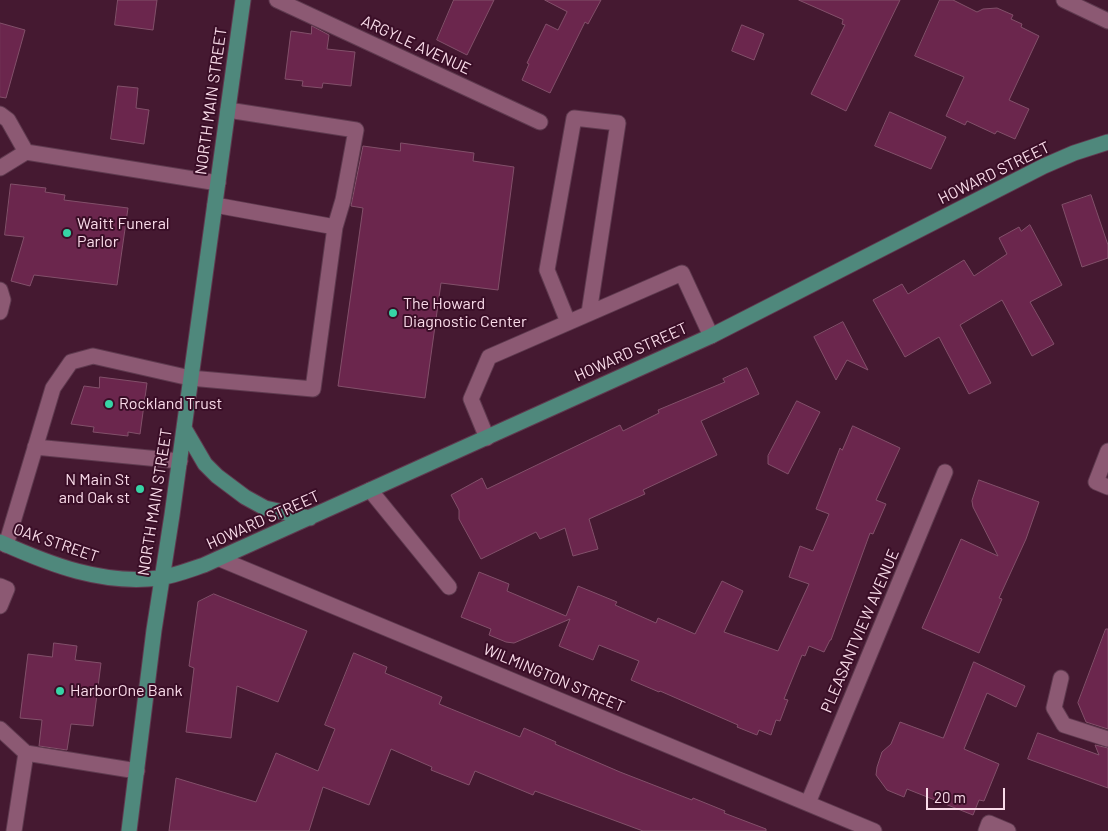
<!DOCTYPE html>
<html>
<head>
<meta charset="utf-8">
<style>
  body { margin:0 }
  #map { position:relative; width:1108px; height:831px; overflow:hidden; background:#451931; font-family:Barlow,sans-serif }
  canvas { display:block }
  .scale { position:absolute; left:926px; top:788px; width:79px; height:22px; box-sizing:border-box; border:2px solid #f9dbe9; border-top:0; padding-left:6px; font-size:15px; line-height:18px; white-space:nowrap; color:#f9dbe9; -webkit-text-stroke:4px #3a0e27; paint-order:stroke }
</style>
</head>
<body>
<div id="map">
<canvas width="1108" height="831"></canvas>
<div class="scale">20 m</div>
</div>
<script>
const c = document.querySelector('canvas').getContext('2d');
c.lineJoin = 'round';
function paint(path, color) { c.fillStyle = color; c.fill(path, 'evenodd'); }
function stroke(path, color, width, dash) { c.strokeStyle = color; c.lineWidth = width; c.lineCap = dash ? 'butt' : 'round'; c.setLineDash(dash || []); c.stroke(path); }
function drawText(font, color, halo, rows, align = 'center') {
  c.font = font + ' Barlow,sans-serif'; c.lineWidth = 4; c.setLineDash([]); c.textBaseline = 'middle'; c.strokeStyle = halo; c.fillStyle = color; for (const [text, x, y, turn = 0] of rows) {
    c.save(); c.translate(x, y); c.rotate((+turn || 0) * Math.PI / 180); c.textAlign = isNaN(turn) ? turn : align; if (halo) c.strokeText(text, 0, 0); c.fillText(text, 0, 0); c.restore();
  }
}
const building = new Path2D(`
  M118,0h39l-4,30 -38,-5z
  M454,0h40l-27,55 -30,-15z
  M545,0h56l-13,24 -3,-2 -35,71 -28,-13 7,-16 -2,-1 19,-39 12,6 9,-18z
  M799,0h101l-54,111 -35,-17 34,-69 -3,-1 1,-4z
  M940,0h13l24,12 6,-3 14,-1 16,7 -2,4 11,5 -1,3 18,9 -30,64 20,9 -14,30 -18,-8 -2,3 -28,-13 -2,4 -19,-9 18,-39 -49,-21z
  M0,23l25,7 -19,68 -6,-1z
  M742,25l22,9 -10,26 -22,-9z
  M312,26l17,9 -2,14 28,3 -4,34 -28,-3 -1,5 -20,-2 1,-5 -18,-2 6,-48 20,3z
  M118,86l20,2 -2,20 13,2 -5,34 -33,-5z
  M890,112l56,25 -15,32 -56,-23z
  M401,143l73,10 -1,8 41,6 -16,123 -57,-7 -16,115 -87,-12 25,-178 -12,-2 12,-60 37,5z
  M11,184l35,4 -1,4 20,3 -1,5 64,8 -11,77 -83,-10 -4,11 -19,-5 13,-44 -19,-2z
  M1091,195l17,50v13l-26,9 -20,-62z
  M1030,225l32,60 -32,17 24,42 -22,12 -30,-56 -42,25 31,58 -22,11 -30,-57 -34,20 -32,-57 29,-16 6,10 56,-34 10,16 33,-22 -8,-16 20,-11 2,4z
  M843,322l25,48 -21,-10 -11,20 -22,-43z
  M747,368l12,26 -58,27 16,34 -74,35 2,4 -56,25 9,30 -25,7 -8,-28 -25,11 -4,-7 -55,27 -22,-40v-9l-8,-15 31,-17 5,11 133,-64 3,6 36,-18 -1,-3 67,-28 -2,-3z
  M100,377l47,6 -7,51 -12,-2v4l-35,-4 1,-5 -23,-3 13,-38 15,2z
  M797,401l23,11 -32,62 -20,-10v-8z
  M853,426l47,22 -24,52 10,4 -13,30 -3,-1 -39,107h-1l-6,12 -15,-6 -4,10 -3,-1 -18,44 4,1 -8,21 -4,-1 -5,15 -12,-5 -2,5 -20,-8 1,-2 -78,-34 -1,1 -28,-12 8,-19 -40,-16 -6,15 -34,-14 11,-27 -56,24 -8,-1 -17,-7 2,-6 -30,-12 18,-45 30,12 -2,7 59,25 12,-30 39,16 -2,3 41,18 2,-5 37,16 27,-53 21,10 -19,41 54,19 31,-67 -20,-7 11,-31 13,5 16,-37 -13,-5 24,-61 2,2z
  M979,480l60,22 -13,37 -27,59 3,1 -23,54 -57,-25 39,-89 37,17 -25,-49 -1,-6z
  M214,594l93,37 -29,71 -41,-16 -6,52 -45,-6 8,-64 -5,-2 9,-64z
  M1106,629h2v100l-22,-7 -8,-19z
  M54,643l23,3 -2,14 26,3 -8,63 -22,-2 -4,26 -28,-4 3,-26 -22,-2 8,-64 24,3z
  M354,653l33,14 -2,6 57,24 -3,7 81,33 4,-9 32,14 -1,2 65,28 72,28 1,-2 32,13 -1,2 42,16v2h-123l-108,-40 -2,4 -58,-24 -6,14 -38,-15 1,-3 -41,-18 -22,56 -46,-18 -14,44h-140l7,-53 80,24 20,-49 42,18 17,-42 -10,-4z
  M974,662l51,24 -9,21 -29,-14 -23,56 35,15 -15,37 -5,-1 -6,15 -66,-26 -3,8 -17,-7 -11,-15 1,-8 5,-15 9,-8 9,-22 43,16z
  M1038,733l61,22 -4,-10 13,3v40l-80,-29z`);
paint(building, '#6b264d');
stroke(building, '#82506a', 1);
const minor = new Path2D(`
  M277,0l263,122
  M1064,0l44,21
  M228,110l128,20 -13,70 -8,27
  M0,114l8,6 18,32
  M0,168l26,-16 192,31
  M0,290l3,10 -3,12
  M568,322l-21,-52 27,-152 44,5 -29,190
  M487,438l-16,-39 18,-42 193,-84 29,63
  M35,447l145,14
  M1108,451l-12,31 12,5
  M370,490l79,97
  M6,545l47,-157 18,-26 22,-6 97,22 123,11 22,-162 -120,-22
  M220,559l654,272
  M0,586l7,3 -7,17
  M1061,678l-7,30 10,17 44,14
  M0,729l26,24 111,18
  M808,803l137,-331
  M14,831l12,-78
  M986,831l3,-8 19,8`);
const major = new Path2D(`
  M184,428l21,36 12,12 28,21 20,11 45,10
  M0,542c51,23 103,43 159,36 15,-2 30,-8 45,-13l507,-229 333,-170 30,-13 34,-11
  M129,831l25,-201 18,-115 71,-515`);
stroke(minor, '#5f3a4f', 17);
stroke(major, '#5f3a4f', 17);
stroke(minor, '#8c5973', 15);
stroke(major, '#4f887c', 15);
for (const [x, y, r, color] of [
  [67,233,5,"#37d4a6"],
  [393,313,5,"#37d4a6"],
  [109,404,5,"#37d4a6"],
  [140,489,5,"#37d4a6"],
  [60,691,5,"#37d4a6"]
]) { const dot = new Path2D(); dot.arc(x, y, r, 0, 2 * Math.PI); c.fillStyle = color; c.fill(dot); stroke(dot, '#3a0e27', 2); }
drawText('16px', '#f9dbe9', '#3a0e27', [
  ["ARGYLE AVENUE",416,45,25],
  ["NORTH MAIN STREET",211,101,-82],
  ["HOWARD STREET",994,173,-26],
  ["HOWARD STREET",631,352,-24],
  ["NORTH MAIN STREET",155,502,-81],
  ["HOWARD STREET",263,520,-24],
  ["OAK STREET",56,543,19],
  ["PLEASANTVIEW AVENUE",860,631,-67],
  ["WILMINGTON STREET",554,678,23]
]);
drawText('16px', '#f9dbe9', '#3a0e27', [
  ["Waitt Funeral",77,224],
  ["Parlor",77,242],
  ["The Howard",403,304],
  ["Diagnostic Center",403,322],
  ["Rockland Trust",119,404],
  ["N Main St",130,480,"right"],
  ["and Oak st",130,498,"right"],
  ["HarborOne Bank",70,691]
], 'left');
</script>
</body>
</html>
